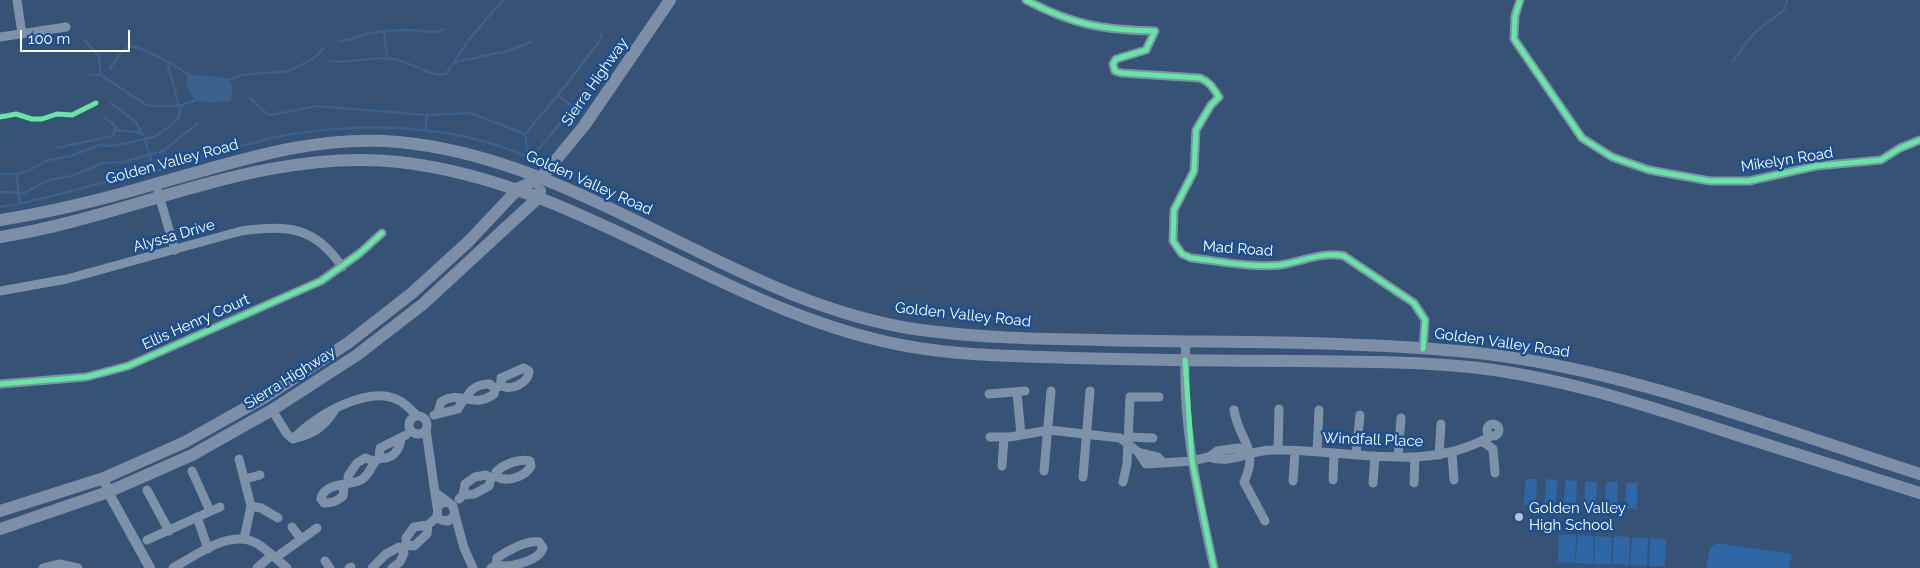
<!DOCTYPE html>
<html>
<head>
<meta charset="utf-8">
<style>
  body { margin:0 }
  #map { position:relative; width:1920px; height:568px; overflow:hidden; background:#365274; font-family:Raleway,sans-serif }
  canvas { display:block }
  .scale { position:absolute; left:20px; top:30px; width:110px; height:22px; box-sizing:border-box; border:2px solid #fff; border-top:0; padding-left:6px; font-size:15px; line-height:18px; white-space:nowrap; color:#fff; -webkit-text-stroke:4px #1b4f8f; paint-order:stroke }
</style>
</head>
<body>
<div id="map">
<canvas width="1920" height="568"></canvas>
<div class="scale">100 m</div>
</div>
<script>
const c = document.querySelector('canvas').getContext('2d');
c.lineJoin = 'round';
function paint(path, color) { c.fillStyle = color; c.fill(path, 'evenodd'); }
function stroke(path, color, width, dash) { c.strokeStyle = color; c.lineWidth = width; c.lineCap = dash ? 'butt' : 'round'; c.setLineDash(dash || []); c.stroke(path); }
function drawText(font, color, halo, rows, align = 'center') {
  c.font = font + ' Raleway,sans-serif'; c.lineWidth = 5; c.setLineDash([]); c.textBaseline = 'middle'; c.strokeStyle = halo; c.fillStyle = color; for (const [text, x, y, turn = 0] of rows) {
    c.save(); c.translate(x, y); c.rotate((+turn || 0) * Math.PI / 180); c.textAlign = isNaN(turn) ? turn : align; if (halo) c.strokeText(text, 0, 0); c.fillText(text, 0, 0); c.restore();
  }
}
paint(new Path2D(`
  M1525,479h12l-1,26h-12z
  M1546,479l11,1 -1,26 -12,-1z
  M1565,480l12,1 -1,26 -12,-1z
  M1585,481l12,1 -1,25h-12z
  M1606,482h12l-1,26h-12z
  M1626,483h11v26l-12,-1z
  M1559,535h17l-1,28 -17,-1z
  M1577,535l17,1 -1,28 -17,-1z
  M1595,536l17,1 -1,27h-17z
  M1614,536l16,1 -1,28 -17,-1z
  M1632,537l16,1 -1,28 -17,-1z
  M1650,538l16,1 -1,27h-16z
  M1717,543l75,11 -3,14h-83l4,-20z`), '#2f66a5');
paint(new Path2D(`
  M199,75l28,3c8,7 4,14 4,23 -15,0 -34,7 -42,-10 -3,-5 -3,-11 0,-15z`), '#3b618d');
stroke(new Path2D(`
  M85,41l14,14 2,20 47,31h31l20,-7
  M339,41c16,-1 28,-9 44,-10
  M387,58l-3,-27 23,-1 29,2 8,-3
  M330,61c24,3 42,-6 63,-2 18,2 35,18 53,15l24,-36 33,-38
  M1733,61l21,-28 30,-23 3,-10
  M455,62l53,-11 23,-9
  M110,68c5,-6 10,-17 18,-21 9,-4 55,22 63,30
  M90,75h11
  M228,80l13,-5 48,-4 25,-13 9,-9
  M250,98l16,15 6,2 44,-9 111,9 -2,16
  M111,103l25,19 6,12
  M573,107l-15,-12 41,-53 3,-8
  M0,113h3
  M427,115l43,-2 50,19 5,2 3,23
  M104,117l11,9v4
  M525,134l33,-39
  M145,139l9,32
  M56,148l53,-11 4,-2 2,-5 22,2 6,3
  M208,155c26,-6 51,-15 78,-20 79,-13 168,-11 242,22l10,-7 83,-101
  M0,174h16l4,29
  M16,174l12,-3 20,-11 23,-4 28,-11 13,1 42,-9 19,-13 6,-7 1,-7 -12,-45
  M0,192l24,1 25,-13 23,-4 31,-13 20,-1 40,-11 35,-28
  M0,207c40,-6 77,-18 116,-28 28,-6 59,-10 85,-22`), '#3b618d', 2.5);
stroke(new Path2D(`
  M17,0l5,34
  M1026,0c47,25 77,30 129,31l-9,19 -30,9 -3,5 2,7 6,2 79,5c10,4 13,10 19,19l-8,8 -15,25 -2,41 -20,39 -1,31 9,13 9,4c29,3 60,10 89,7 23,-3 41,-14 64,-9l70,47 11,17 -2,29
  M1520,0l-5,16 -1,23 68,99 30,19 37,13 61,11h39l67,-15 65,-6 19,-12 20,-8
  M0,37l66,-10
  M158,192l17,58
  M0,291l67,-12 174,-48c46,-6 74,-5 101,36
  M1186,342c-6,76 12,153 28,226
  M0,384l86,-7 42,-11 193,-85 39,-28 22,-20
  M1017,392l4,43
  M989,394l36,-3
  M467,398c3,-10 13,-14 23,-14l5,5
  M272,410l15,24 6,5
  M1234,410c5,32 26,37 10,72l21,39
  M334,411c-11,17 -21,23 -41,28 21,-23 77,-56 107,-38 6,3 12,11 18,15
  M438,412l3,-10c20,-13 31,8 53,-8l1,-5 6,-4c9,7 28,-2 28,-14l-5,-3 -23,10v7
  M434,415l24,-6 5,-9
  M409 425a9 9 0 1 1 18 0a9 9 0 1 1-18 0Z
  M1487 430a6 6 0 1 1 12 0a6 6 0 1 1-12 0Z
  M426,430l11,77
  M990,437h20l39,-7 71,8 18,14 8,12 46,-3 17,-4 8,-6 21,-3 13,5
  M1129,437l24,1
  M1482,441l11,8 2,24
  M1278,450l1,-41
  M1138,452l20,5 4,5
  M1317,452l2,-42
  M1452,453l2,27
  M1356,455l4,-40
  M1439,455l2,-31
  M1209,457c22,8 41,-7 63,-7 73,-2 152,25 219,-14
  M1398,457l3,-39
  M379,458l1,-10 26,-13
  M239,459l12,47 -7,33
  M1002,466l2,-29
  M192,471l18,40
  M1044,471l7,-80
  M1083,477l7,-86
  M245,479l15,-4
  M1333,480l1,-27
  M349,481l-1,-5 9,-13 8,-5 9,3
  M1293,481l2,-30
  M1123,482l4,-18 3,-67h29
  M1373,483l2,-27
  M1414,483l1,-26
  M344,486l-1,10c-6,5 -10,7 -19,7l-3,-4c3,-17 28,-13 40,-19 10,-6 10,-17 18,-22 13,2 20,-7 22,-19
  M147,490l22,41
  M435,492l18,14 2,9 -7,6 -7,-1 -4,-3 1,-12 7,-3
  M463,495l2,-11 10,-7 11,-2 5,3 5,-2v-4c8,-8 24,-14 34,-11l1,5c-6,11 -25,17 -35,10
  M459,499l4,-4 11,-1 15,-8 2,-8
  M251,506l10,2 17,10
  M455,515l9,33 9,20
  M197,517l11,32
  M292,527l9,12
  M147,540l73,-33
  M406,545l8,1 13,-12 1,-9
  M275,558l42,-30
  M325,561l5,7
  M43,568l16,-4 19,4
  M173,568c24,-13 56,-39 83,-25 11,6 21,17 31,25
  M257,568l15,-13
  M349,568l2,-1
  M372,568l14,-14 13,-7 3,2 4,-4v-7l8,-11 14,-2 9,-8
  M392,568l8,-6 4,-9 -2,-4
  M491,568l5,-3c13,3 42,-3 47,-17l-4,-6c-13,-2 -32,9 -42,16l-1,7`), '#7d92a8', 9);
stroke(new Path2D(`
  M104,478l4,14 42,76`), '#7d92a8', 10);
stroke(new Path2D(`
  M0,220c52,-8 104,-21 155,-36 81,-22 159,-50 244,-42 189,18 335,162 522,188 60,8 119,9 179,10 123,3 247,0 369,12 151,15 306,76 451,122
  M0,237c133,-21 263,-90 399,-75 187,21 330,154 513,185 53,9 106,9 159,11 77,2 153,3 229,3 56,1 114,0 170,6 93,10 181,40 270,69 60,19 120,38 180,57
  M0,511l104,-33 81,-36 80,-45 83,-54 64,-50 56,-51 51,-54 22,-10 43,-52 86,-126
  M0,529l108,-37 84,-37 80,-45 85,-55 66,-51 116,-107 1,-6`), '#7d8ea7', 12);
stroke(new Path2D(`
  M1026,0c47,25 77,30 129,31l-9,19 -30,9 -3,5 2,7 6,2 79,5c10,4 13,10 19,19l-8,8 -15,25 -2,41 -20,39 -1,31 9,13 9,4c29,3 60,10 89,7 23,-3 41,-14 64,-9l70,47 11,17 -2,29
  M1520,0l-5,16 -1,23 68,99 30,19 37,13 61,11h39l67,-15 65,-6 19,-12 20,-8
  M0,117l16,-3 16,5h10l15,-5 15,1 24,-12
  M1185,360l7,101 22,107
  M0,384l86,-7 42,-11 193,-85 39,-28 22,-20`), '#66e7a1', 5);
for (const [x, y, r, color] of [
  [1519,517,5,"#b9c2ce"]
]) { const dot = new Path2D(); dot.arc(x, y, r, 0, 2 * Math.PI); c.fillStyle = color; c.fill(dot); stroke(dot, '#1b4f8f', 2); }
drawText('15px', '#fff', '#1b4f8f', [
  ["Sierra Highway",595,82,-55],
  ["Mikelyn Road",1787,160,-9],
  ["Golden Valley Road",172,162,-15],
  ["Golden Valley Road",589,183,24],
  ["Alyssa Drive",174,236,-16],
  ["Mad Road",1238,249,4],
  ["Golden Valley Road",963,315,6],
  ["Ellis Henry Court",196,322,-24],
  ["Golden Valley Road",1502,343,8],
  ["Sierra Highway",290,378,-32],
  ["Windfall Place",1373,440,2]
]);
drawText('15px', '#fff', '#1b4f8f', [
  ["Golden Valley",1529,508],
  ["High School",1529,525]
], 'left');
</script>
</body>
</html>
